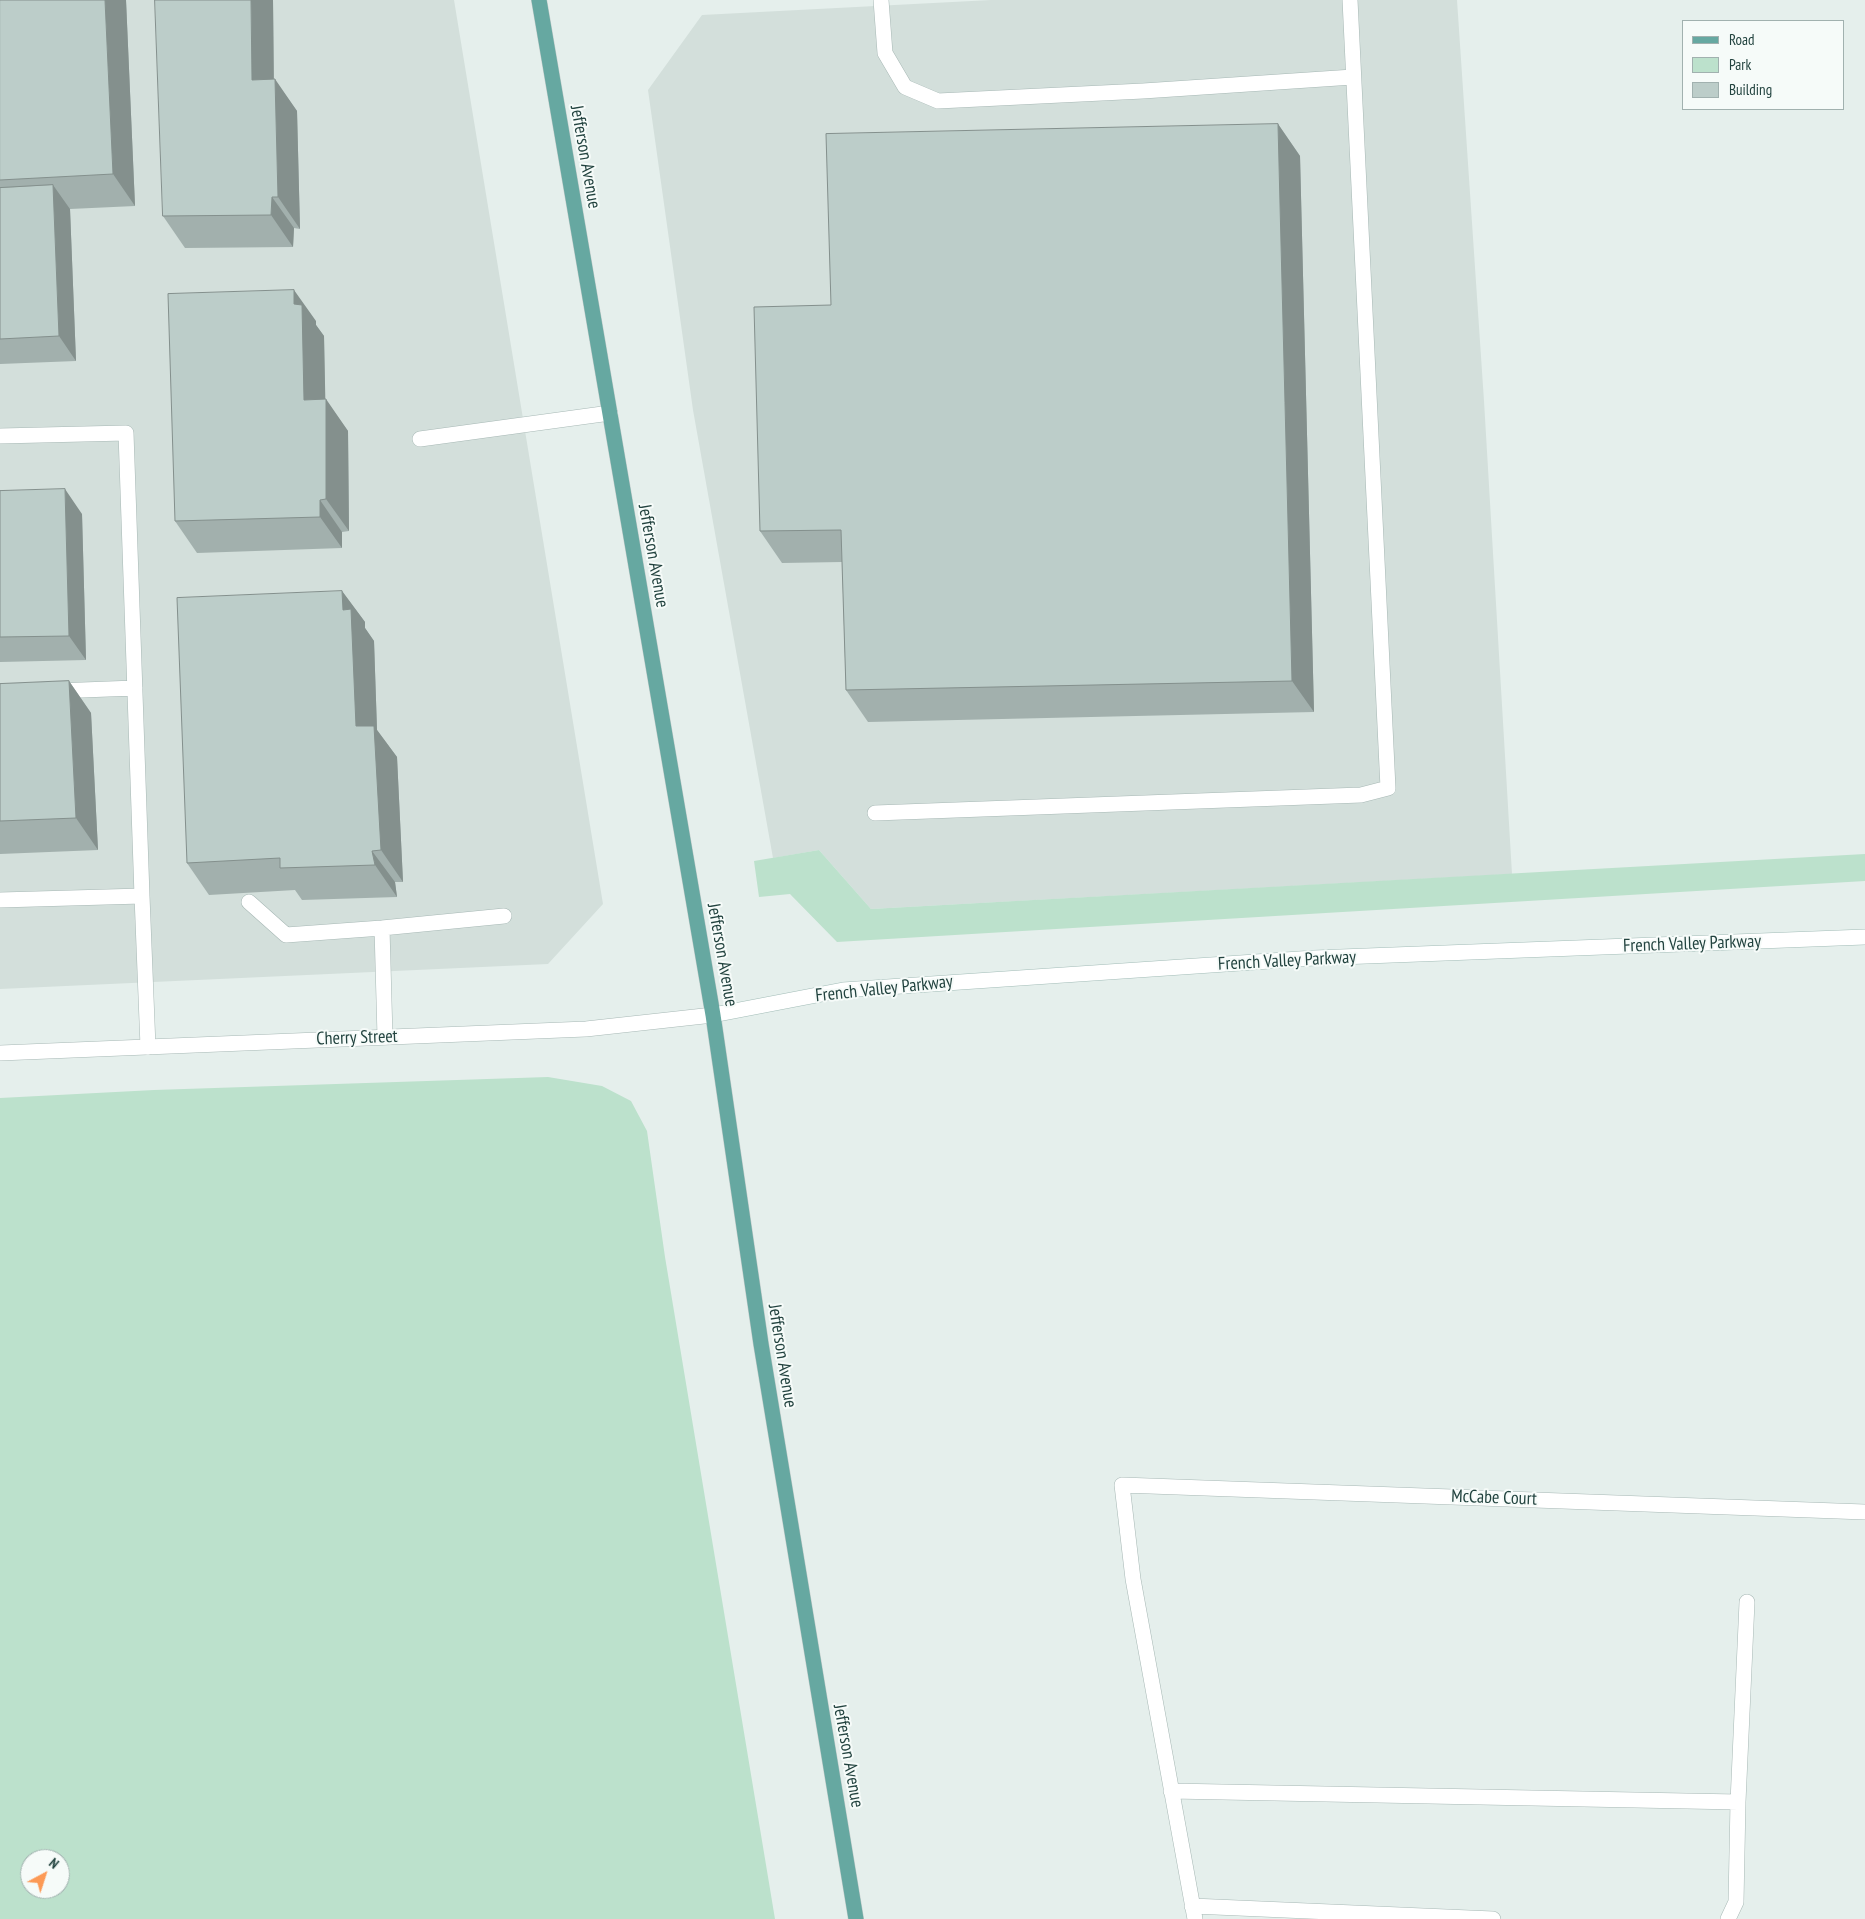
<!DOCTYPE html>
<html>
<head>
<meta charset="utf-8">
<style>
  body { margin:0 }
  #map { position:relative; width:1865px; height:1919px; overflow:hidden; background:#e5efec; font-family:"PT Sans Narrow",sans-serif }
  canvas { display:block }
  .legend { position:absolute; left:1682px; top:20px; width:162px; height:90px; box-sizing:border-box; background:#f6fbf9; border:1px solid #a1b1af; margin:0; padding:6px 9px; list-style:none; font-size:15px; color:#22433f }
  .legend li { display:flex; align-items:center; gap:10px; height:25px }
  .legend b { width:25px; border:1px solid #a1b1af }
  .north { position:absolute; left:20px; top:1849px; width:50px; height:50px; box-sizing:border-box; background:#f6fbf9; border:1px solid #a1b1af; border-radius:50%; rotate:40deg; font-size:14px; font-weight:700; line-height:20px; text-align:center; color:#22433f }
  .north::after { content:''; display:block; margin:auto; width:18px; height:22px; background:#fc9a56; clip-path:polygon(50% 0,100% 100%,50% 72%,0 100%) }
</style>
</head>
<body>
<div id="map">
<canvas width="1865" height="1919"></canvas>
<ul class="legend">
<li><b style="height:6px;background:#66a8a1"></b>Road</li>
<li><b style="height:14px;background:#bce1cc"></b>Park</li>
<li><b style="height:14px;background:#bccdc9"></b>Building</li>
</ul>
<div class="north">N</div>
</div>
<script>
const c = document.querySelector('canvas').getContext('2d');
c.lineJoin = 'round';
function paint(path, color) { c.fillStyle = color; c.fill(path, 'evenodd'); }
function stroke(path, color, width, dash) { c.strokeStyle = color; c.lineWidth = width; c.lineCap = dash ? 'butt' : 'round'; c.setLineDash(dash || []); c.stroke(path); }
function drawText(font, color, halo, rows, align = 'center') {
  c.font = font + ' "PT Sans Narrow",sans-serif'; c.lineWidth = 4; c.setLineDash([]); c.textBaseline = 'middle'; c.strokeStyle = halo; c.fillStyle = color; for (const [text, x, y, turn = 0] of rows) {
    c.save(); c.translate(x, y); c.rotate((+turn || 0) * Math.PI / 180); c.textAlign = isNaN(turn) ? turn : align; if (halo) c.strokeText(text, 0, 0); c.fillText(text, 0, 0); c.restore();
  }
}
paint(new Path2D(`
  M0,0h454l149,904 -55,60 -548,25z
  M991,0h466l27,401 28,473 -641,35 -52,-59 -46,8 -80,-448 -45,-320 54,-75z`), '#d3dfdb');
paint(new Path2D(`
  M819,850l52,59 994,-55v27l-1028,61 -47,-48 -31,3 -5,-36z
  M548,1077l54,9 29,15 16,30 18,126 110,662h-775v-821l154,-8zM30,1859h30v30h-30z`), '#bce1cc');
const service = new Path2D(`
  M881,0l4,53 20,34 33,14 205,-10 210,-14
  M0,436l126,-3 16,463
  M420,439l190,-26
  M56,691l79,-3
  M875,813l486,-18 27,-7 -38,-788
  M0,900l142,-4 6,151
  M249,902l37,33 96,-7 122,-12
  M382,928l3,109
  M1171,1791l567,11 9,-200
  M1192,1906l301,13
  M1195,1919l-62,-340 -11,-94 743,27
  M1728,1919l8,-17 2,-100`);
const tertiary = new Path2D(`
  M0,1053l586,-24 127,-14`);
const secondary = new Path2D(`
  M713,1015l130,-25 471,-32 551,-21`);
const primary = new Path2D(`
  M539,0l174,1015 48,329 95,575`);
stroke(service, '#a7b8b5', 16);
stroke(tertiary, '#a7b8b5', 16);
stroke(secondary, '#a2bcb7', 16);
stroke(primary, '#c1cac9', 16);
stroke(service, '#fff', 15);
stroke(tertiary, '#fff', 15);
stroke(secondary, '#fff', 15);
stroke(primary, '#66a8a1', 15);
paint(new Path2D(`
  M0,0h126l9,206 -65,3 6,152 -76,3z
  M273,0l1,79 23,32 3,118 -6,-1 -1,19 -108,1 -22,-32z
  M1278,124l22,32 14,556 -446,10 -22,-32 -4,-128 -60,1 -22,-32 71,-226z
  M316,321v4l8,11 1,63 23,32 1,100 -7,1v16l-145,5 -22,-32z
  M0,491l82,23 4,146 -86,2z
  M342,591l23,31v6l9,13 3,89 20,27 6,125h-8l2,15 -95,3 -7,-10 -86,5 -22,-32z
  M69,681l22,32 7,137 -98,4v-170z`), '#a2b0ad');
paint(new Path2D(`
  M105,0h21l9,206 -22,-32z
  M251,0h22l1,111 -22,-31z
  M275,79l22,32 3,118 -22,-32z
  M1278,124l22,32 14,556 -22,-31z
  M53,185l17,24 6,152 -17,-25z
  M272,197l22,31 -1,19 -22,-32z
  M294,290l22,31v4l8,11 2,95 -22,-31 -10,-96z
  M326,399l22,32 1,100 -23,-32z
  M65,489l17,25 4,146 -17,-24z
  M320,500l22,32v16l-22,-31z
  M342,591l23,31v6l9,13 3,89 20,27 6,125 -22,-32 -25,-124 -13,-116z
  M69,681l22,32 7,137 -22,-32z
  M372,851l23,31 2,15 -22,-32z`), '#84908d');
const building = new Path2D(`
  M0,0h105l8,174 -113,6z
  M155,0h96l1,80 23,-1 3,118h-6l-1,18 -108,1z
  M1278,124l14,557 -446,9 -5,-160 -81,1 -6,-224 77,-2 -5,-171z
  M53,185l6,151 -59,3v-151z
  M294,290v14l8,1 2,95 22,-1v100l-6,1v17l-145,4 -7,-227z
  M65,489l4,147 -69,1v-146z
  M342,591l1,19 8,-1 5,117h18l7,124 -9,1 3,14 -95,3v-10l-93,5 -10,-265z
  M69,681l7,137 -76,3v-137z`);
paint(building, '#bccdc9');
stroke(building, '#84908d', 1);
drawText('18px', '#22433f', '#f6fbf9', [
  ["Jefferson Avenue",585,157,80],
  ["Jefferson Avenue",653,556,80],
  ["French Valley Parkway",1692,944,-2],
  ["Jefferson Avenue",722,955,80],
  ["French Valley Parkway",1287,961,-3],
  ["French Valley Parkway",884,989,-6],
  ["Cherry Street",357,1038,-2],
  ["Jefferson Avenue",782,1356,81],
  ["McCabe Court",1494,1498,2],
  ["Jefferson Avenue",848,1756,80]
]);
</script>
</body>
</html>
